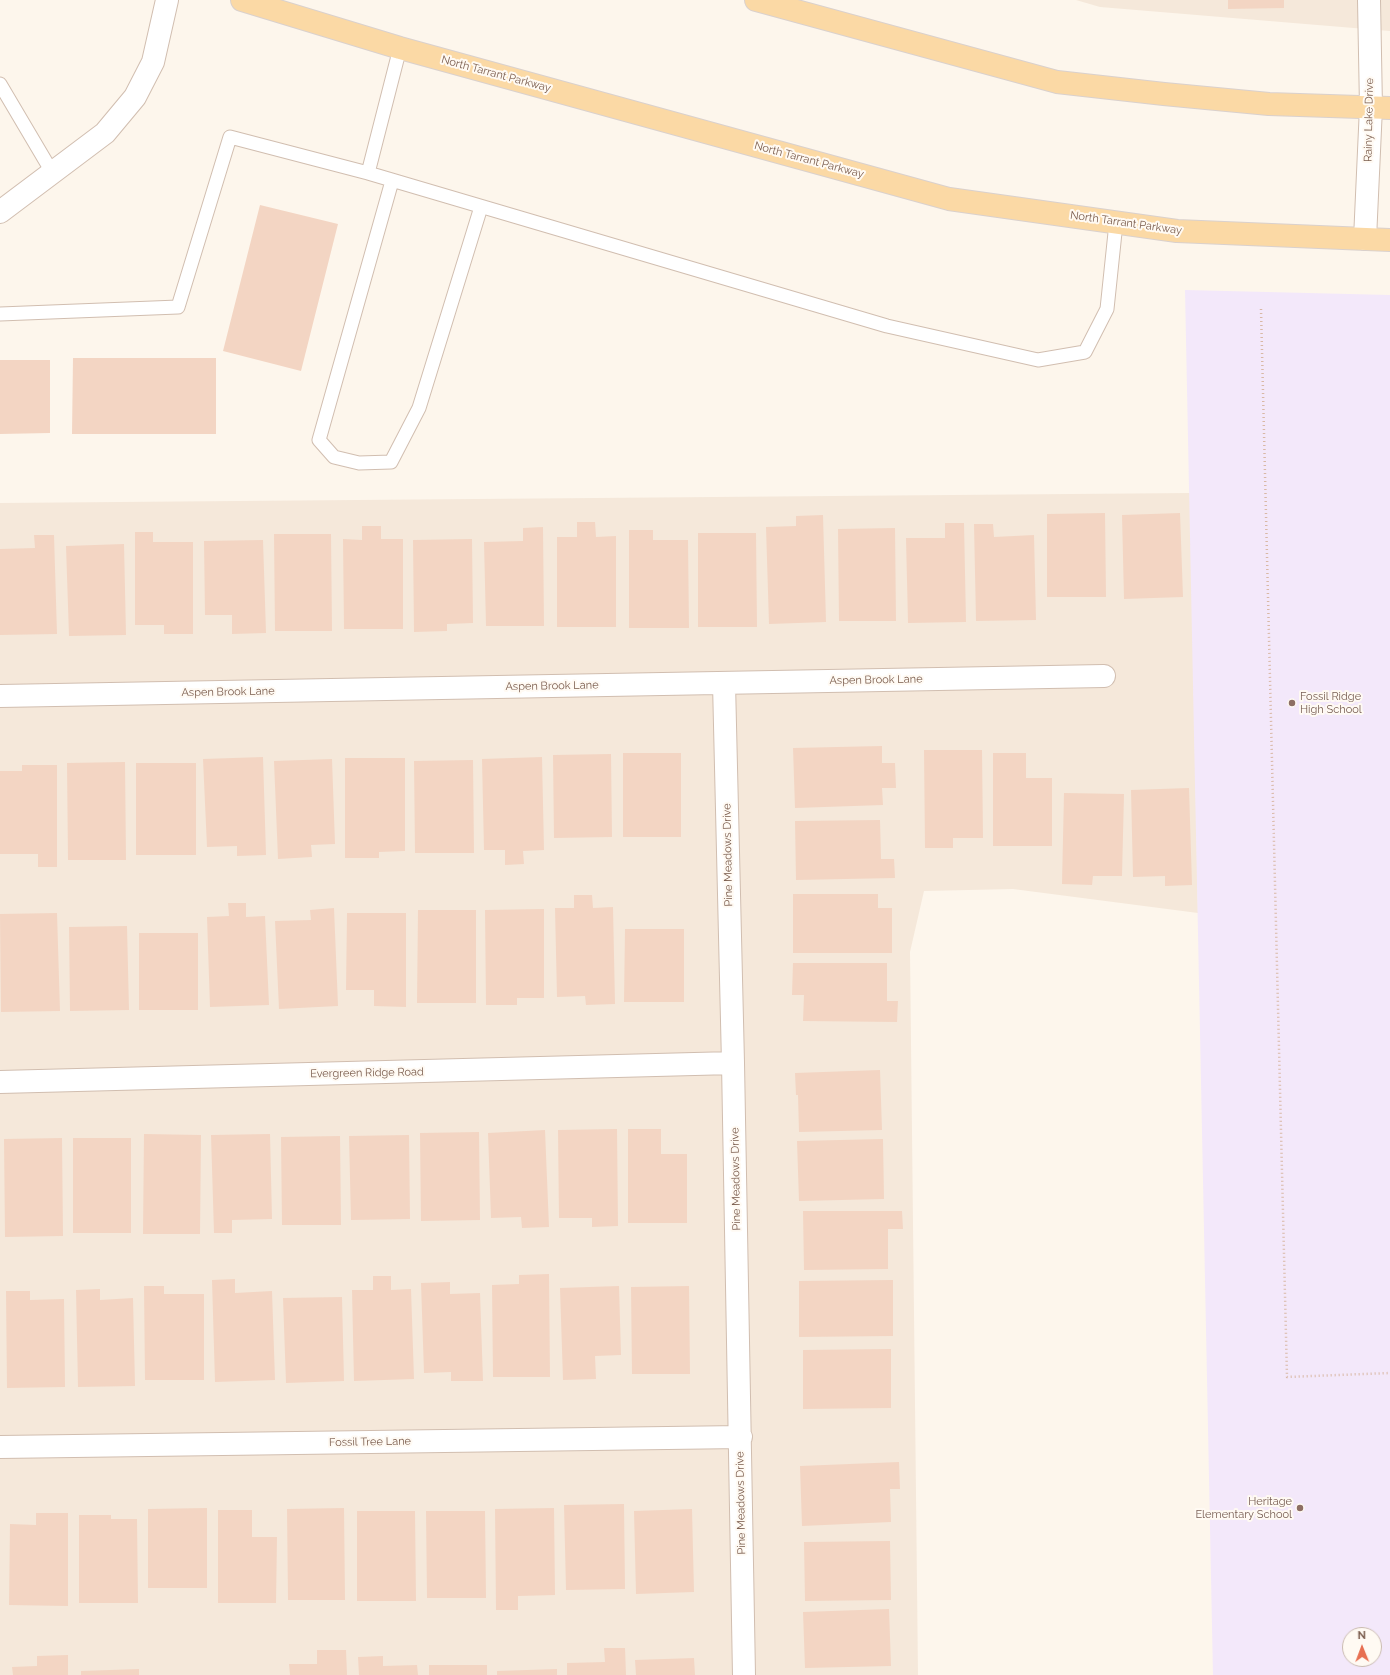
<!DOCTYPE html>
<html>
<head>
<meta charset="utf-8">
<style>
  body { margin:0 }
  #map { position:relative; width:1390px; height:1675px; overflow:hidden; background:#fdf6ec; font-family:Raleway,sans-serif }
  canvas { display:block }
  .north { position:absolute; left:1342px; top:1627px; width:40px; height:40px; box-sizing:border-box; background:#fffaf3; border:1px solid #cabbb1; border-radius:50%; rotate:359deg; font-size:11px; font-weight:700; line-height:16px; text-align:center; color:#7a5c4d }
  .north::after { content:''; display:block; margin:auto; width:14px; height:18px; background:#e76f51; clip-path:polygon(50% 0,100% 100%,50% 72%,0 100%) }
</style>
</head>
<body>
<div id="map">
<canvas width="1390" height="1675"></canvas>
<div class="north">N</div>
</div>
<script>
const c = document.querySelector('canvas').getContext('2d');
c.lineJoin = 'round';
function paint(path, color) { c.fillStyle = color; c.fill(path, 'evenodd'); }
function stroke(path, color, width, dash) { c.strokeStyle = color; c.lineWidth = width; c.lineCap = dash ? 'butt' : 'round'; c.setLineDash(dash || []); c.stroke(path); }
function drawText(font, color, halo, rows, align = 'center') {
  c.font = font + ' Raleway,sans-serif'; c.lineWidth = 4; c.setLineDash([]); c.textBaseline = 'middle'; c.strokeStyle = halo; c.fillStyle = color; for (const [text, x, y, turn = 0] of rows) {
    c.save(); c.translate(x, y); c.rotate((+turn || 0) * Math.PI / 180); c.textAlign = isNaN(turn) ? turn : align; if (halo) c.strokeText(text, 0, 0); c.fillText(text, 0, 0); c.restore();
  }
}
paint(new Path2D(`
  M1076,0h314v31l-290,-24z
  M1190,493l8,420 -185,-24 -89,2 -14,61 8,723h-918v-1172z`), '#f5e8da');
paint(new Path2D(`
  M1185,290l205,5v1380h-177zM1350,1635h24v24h-24z`), '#f3e8fa');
paint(new Path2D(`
  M1228,0h56v8l-56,1z
  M260,205l78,19 -37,147 -78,-20z
  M73,358h143v76h-144z
  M0,360h50v73l-50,1z
  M1105,513l1,84h-59v-83z
  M1180,513l3,84 -59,2 -2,-84z
  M823,515l3,107 -57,2 -3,-97 30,-1v-10z
  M577,522h18l1,15 20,-1v91h-59v-90h20z
  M945,523h19l2,99 -58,1 -2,-85h39z
  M974,524h19l1,13 40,-2 2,85 -60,1z
  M362,526h19v13h22v90h-59l-1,-90 19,1z
  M543,527l1,99h-58l-2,-84 39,-1v-13z
  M895,528l1,93h-57l-1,-92z
  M629,530h24v10h35l1,88h-60z
  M135,532h18v10h40v92h-29v-9h-29z
  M698,533h58l1,94h-59z
  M274,534h57l1,97h-57z
  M34,535h20l3,99 -57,1v-86l35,-1z
  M472,539l1,84 -26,1v7l-33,1 -1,-92z
  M263,540l3,93 -34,1v-19h-27l-1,-74z
  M124,544l2,91 -57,1 -3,-90z
  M882,746v17h13l1,25h-14l1,17 -88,3 -2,-60z
  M924,750h58l1,88h-30v10h-28z
  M623,753h58v84h-58z
  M993,753h33v25h26v68h-59z
  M611,754l1,83 -58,1 -1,-83z
  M263,757l3,98 -29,1v-10l-30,1 -4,-88z
  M542,757l2,93 -21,1 1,13 -19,1v-15h-21l-2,-91z
  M345,758h60v93l-26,1v6h-34z
  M332,759l3,85 -24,1 1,12 -34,2 -4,-98z
  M473,760l1,93h-59l-1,-92z
  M125,762l1,98h-58l-1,-97z
  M136,763h60v92h-60z
  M22,765h35v102h-19v-13h-38v-83h22z
  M1189,788l3,97 -27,1v-10l-32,1 -2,-87z
  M1064,793l60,1 -2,82h-29l-1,9 -30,-1z
  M880,820l1,39h13l1,19 -99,2 -1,-59z
  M793,894h85v14h14v45h-99z
  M574,895h18l1,13 20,-1 2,97 -29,1 -1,-9 -28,1 -2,-89h19z
  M228,903h18v14l19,-1 4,89 -59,2 -3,-90 22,-1z
  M334,908l4,98 -59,3 -4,-88 36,-1 -1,-10z
  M544,909v89h-27v7h-31l-1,-95z
  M418,910h58v93h-59z
  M57,913l3,98 -59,1 -1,-98z
  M347,913h59v94l-32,-1v-16h-28z
  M127,926l2,84 -59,1 -1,-84z
  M625,929h59v73h-60z
  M139,933h59v77h-59z
  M793,963h94v38h11l-1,21 -94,-1 1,-26h-12z
  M880,1070l2,60 -83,2 -1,-37h-2l-1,-22z
  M617,1129l1,97 -26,1v-9h-33l-1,-88z
  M628,1129h33v25h26v69h-59z
  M545,1130l4,97 -27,1 -1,-11 -30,1 -3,-85z
  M479,1132l1,88 -59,1 -1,-88z
  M144,1134l57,1 -1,99h-57z
  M270,1134l2,85 -40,1v13h-18l-3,-98z
  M409,1135l1,84 -59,1 -2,-84z
  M340,1136l1,89h-59l-1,-88z
  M62,1138l1,98 -58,1 -1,-98z
  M73,1138h58v95h-58z
  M883,1139l1,60 -85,2 -2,-60z
  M803,1211h99l1,18h-15v40l-84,1z
  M549,1274l1,103h-57l-1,-92 27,-1v-9z
  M373,1276h18v14l20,-1 3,90 -60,2 -2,-91h21z
  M235,1279v14l37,-2 3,89 -60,2 -3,-102z
  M893,1280v56l-94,1v-56z
  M450,1282v12l30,-1 3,88h-32v-9l-27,1 -3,-90z
  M144,1286h20v8h40v86h-59z
  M619,1286l2,69 -26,1 1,23 -33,1 -3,-92z
  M689,1286l1,88h-58l-1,-87z
  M100,1289v11l33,-2 2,88 -57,1 -2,-97z
  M6,1291h24v9l34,-1 1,88 -58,1z
  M342,1297l2,84 -58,2 -3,-85z
  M891,1349v59l-88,1v-59z
  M899,1462l1,27h-10l1,33 -89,4 -2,-60z
  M624,1504l1,85 -59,1 -2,-85z
  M207,1508v80h-59v-79z
  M344,1508l1,92h-57l-1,-91z
  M554,1508l1,87 -37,1v14h-22l-1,-101z
  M692,1509l2,83 -58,2 -2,-83z
  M218,1510h34v27h25l-1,66h-58z
  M357,1511h58l1,90h-59z
  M426,1511h59l1,87h-59z
  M36,1513h32v93l-59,-1 1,-81 26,1z
  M79,1515h32v4h26l1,84h-59z
  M890,1541l1,59 -86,1 -1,-59z
  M889,1609l2,57 -86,2 -2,-56z
  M604,1648h21l1,27h-59v-12l38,-1z
  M317,1650h29l1,25h-57l-1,-11h28z
  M68,1655v20h-55l-1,-8 25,-1v-10z
  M383,1656v10l34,-1 1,10h-59l-1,-18z
  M694,1658l1,17h-59l-1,-15z
  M429,1665h58v10h-58z
  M139,1669v6h-58v-4z
  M557,1669v6h-60v-4z`), '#f3d5c3');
const lane = new Path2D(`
  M0,84l52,88
  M368,173l32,-125
  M392,181l-73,259 15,17 25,6 32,-1 28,-54 62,-201
  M0,314l178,-7 52,-170 138,36 519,153 151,34 47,-8 22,-43 9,-86`);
const street = new Path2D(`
  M0,212l105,-79 30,-36 18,-35 14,-62
  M1365,239l6,-132 -2,-107
  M724,683l9,380 11,612
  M0,696l1104,-20
  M0,1082l733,-19
  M0,1447l741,-10`);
const primary = new Path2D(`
  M242,0l158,48 549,151 228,32 213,9
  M756,0l301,82 107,12 105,10 121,4`);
stroke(lane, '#d1beb0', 15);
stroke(street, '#d1beb0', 24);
stroke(primary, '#dad1cd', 24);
stroke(new Path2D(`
  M1261,309l26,1068 103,-4`), '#d9b8a5', 2.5, [1, 3]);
stroke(lane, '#fff', 13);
stroke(street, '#fff', 22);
stroke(primary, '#fbd9a5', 22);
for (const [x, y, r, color] of [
  [1292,703,4,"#8d6e63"],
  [1300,1508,4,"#8d6e63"]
]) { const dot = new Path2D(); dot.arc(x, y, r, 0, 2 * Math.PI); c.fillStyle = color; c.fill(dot); stroke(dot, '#fffaf3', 1.5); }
drawText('11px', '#7a5c4d', '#fffaf3', [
  ["North Tarrant Parkway",496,74,15],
  ["Rainy Lake Drive",1369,120,-89],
  ["North Tarrant Parkway",809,160,15],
  ["North Tarrant Parkway",1126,223,8],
  ["Aspen Brook Lane",876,680,-1],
  ["Aspen Brook Lane",552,686,-1],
  ["Aspen Brook Lane",228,692,-1],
  ["Pine Meadows Drive",728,855,-91],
  ["Evergreen Ridge Road",367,1073,-1],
  ["Pine Meadows Drive",736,1179,-91],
  ["Fossil Tree Lane",370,1442,-1],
  ["Pine Meadows Drive",741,1503,-91]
]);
drawText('11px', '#785e54', '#fffaf3', [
  ["Fossil Ridge",1300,697],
  ["High School",1300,710],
  ["Heritage",1292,1502,"right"],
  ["Elementary School",1292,1515,"right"]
], 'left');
</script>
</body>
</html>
